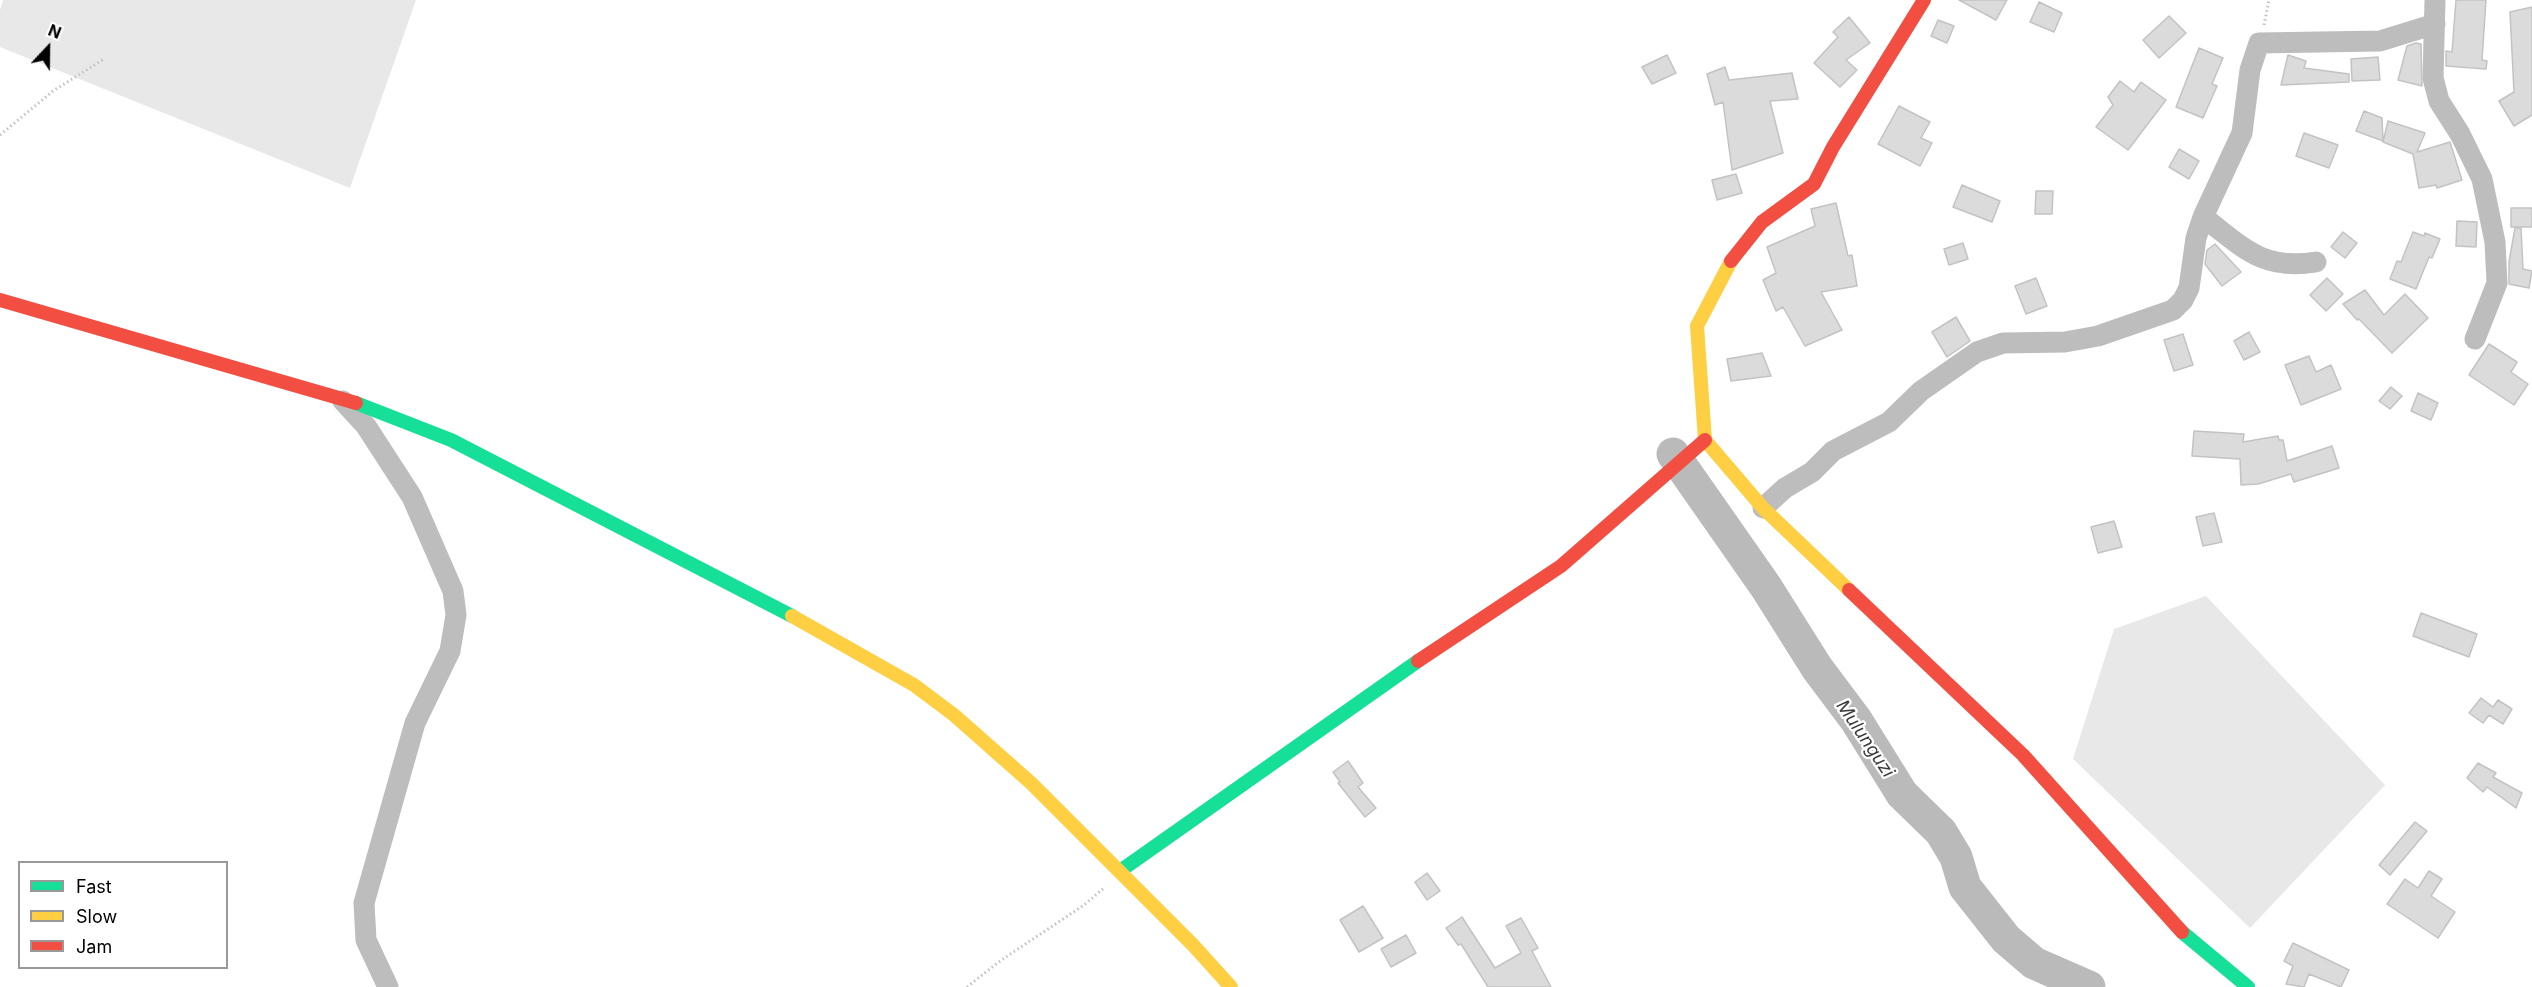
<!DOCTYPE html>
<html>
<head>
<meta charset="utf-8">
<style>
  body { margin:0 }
  #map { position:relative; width:2532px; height:987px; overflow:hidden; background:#fff; font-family:Inter,sans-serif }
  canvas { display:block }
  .legend { position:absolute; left:18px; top:861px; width:210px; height:108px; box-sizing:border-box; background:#fff; border:2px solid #999; margin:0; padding:8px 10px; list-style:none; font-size:18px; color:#000 }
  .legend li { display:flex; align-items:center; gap:12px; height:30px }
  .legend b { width:30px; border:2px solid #999 }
  .north { position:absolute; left:18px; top:18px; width:60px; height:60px; -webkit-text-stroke:4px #fff; paint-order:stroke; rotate:22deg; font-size:16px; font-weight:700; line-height:24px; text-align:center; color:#000 }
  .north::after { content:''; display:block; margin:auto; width:21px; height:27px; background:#000; clip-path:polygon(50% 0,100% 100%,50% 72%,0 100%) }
</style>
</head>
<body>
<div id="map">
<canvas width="2532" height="987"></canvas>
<ul class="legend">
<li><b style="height:8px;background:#16e098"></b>Fast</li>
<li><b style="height:8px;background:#ffcf43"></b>Slow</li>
<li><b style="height:8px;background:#f24e42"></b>Jam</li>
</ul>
<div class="north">N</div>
</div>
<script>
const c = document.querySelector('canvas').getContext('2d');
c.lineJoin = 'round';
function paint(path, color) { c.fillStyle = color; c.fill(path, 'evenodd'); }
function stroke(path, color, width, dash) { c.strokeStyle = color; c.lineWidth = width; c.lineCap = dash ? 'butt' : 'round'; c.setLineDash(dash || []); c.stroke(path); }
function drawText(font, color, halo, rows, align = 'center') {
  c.font = font + ' Inter,sans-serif'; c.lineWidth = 4.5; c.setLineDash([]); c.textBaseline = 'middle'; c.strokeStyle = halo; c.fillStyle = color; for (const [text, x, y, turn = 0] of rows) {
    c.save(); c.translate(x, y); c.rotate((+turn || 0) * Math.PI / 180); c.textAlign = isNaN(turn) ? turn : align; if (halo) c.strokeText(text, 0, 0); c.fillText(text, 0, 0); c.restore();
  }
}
paint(new Path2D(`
  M3,0h413l-66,188 -350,-141v-37z
  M2206,596l179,189 -135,143 -177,-169 41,-130z`), '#e8e8e8');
stroke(new Path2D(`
  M1673,454l93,133 51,81 39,52 46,74 39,38 15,25 9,30 41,52 28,24 55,24`), '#bababa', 33);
const building = new Path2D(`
  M1959,0h48l-11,20z
  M2456,0h30l-4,60 5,1 -1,8 -40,-3v-15l6,1z
  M2039,2l23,11 -8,19 -24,-10z
  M2532,7v108l-18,11 -15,-25 15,-9 -4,-80z
  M2169,16l17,17 -27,25 -16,-18z
  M1849,17l21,26 -24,17 11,10 -17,17 -26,-24 24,-26 -5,-5z
  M1938,20l16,6 -7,17 -16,-7z
  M2416,43l5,1 1,42 -24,-6 9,-34z
  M2199,48l24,10 -11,26 5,2 -14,32 -27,-11z
  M1667,55l9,18 -24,11 -10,-17z
  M2288,55l18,6 -2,7 45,6v8l-68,3z
  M2378,57l2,23 -28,1 -1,-22z
  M1725,67l4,13 63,-7 6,26 -28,2 13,52 -51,17 -9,-68 -8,3 -8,-31z
  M2120,81l14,11 7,-10 25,18 -38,50 -32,-23 17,-22 -5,-8z
  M1899,106l31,16 -9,16 11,5 -12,23 -42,-22z
  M2364,111l18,7 1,23 -27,-10z
  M2388,121l37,12 -8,19 33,-10 12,38 -25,8 -1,-3 -17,3 -6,-34 -30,-12z
  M2304,133l34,12 -9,23 -33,-12z
  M2179,149l20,12 -10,18 -20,-12z
  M1736,174l6,19 -25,7 -5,-20z
  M1962,185l38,16 -8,21 -39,-15z
  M2036,191h17l-1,23h-17z
  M1836,203l12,53 4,-1 5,31 -36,6 21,38 -37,16 -22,-39 -7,4 -13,-31 13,-7 -9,-26 48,-21 -4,-17z
  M2511,208h21v19h-21z
  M2457,221l20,1 -1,25 -20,-1z
  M2515,228h6l2,41 9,2 -3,17 -20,-4v-22z
  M2343,232l14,11 -12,15 -14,-11z
  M2413,232l11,4 1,-3 15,6 -8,19 -3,-1 -13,32 -26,-10 7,-18 4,1z
  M1963,243l5,16 -19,6 -5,-16z
  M2215,244l26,28 -19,14 -17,-22 2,-14z
  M2036,278l11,28 -21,8 -11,-28z
  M2327,278l16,16 -17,17 -16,-16z
  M2365,290l19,25 21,-21 23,24 -36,35 -33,-34 -2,1 -14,-16z
  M1956,317l14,24 -23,16 -15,-25z
  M2249,332l11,20 -16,8 -10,-19z
  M2183,334l10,31 -19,6 -10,-31z
  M2489,344l28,18 -6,10 17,12 -14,21 -45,-30z
  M1762,353l9,23 -40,5 -4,-22z
  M2309,356l7,16 15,-7 10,24 -40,16 -16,-40z
  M2391,387l11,9 -12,13 -11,-8z
  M2418,393l20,10 -7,17 -20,-9z
  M2194,431l50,3 -1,8 35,-6 1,4h4l4,21 45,-15 7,22 -45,14 -3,-8 -33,10 -17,1 -1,-26 -48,-3z
  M2214,513l8,29 -19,4 -7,-29z
  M2114,521l8,26 -24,6 -7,-26z
  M2421,613l56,21 -8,23 -56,-21z
  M2481,698l12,9 5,-7 14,9 -9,15 -14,-9 -6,8 -14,-10z
  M1348,761l15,22 -5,4 18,21 -11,9 -27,-34 2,-1 -7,-10z
  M2478,763l18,10 -3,4 29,16 -6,15 -29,-21 -4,5 -16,-14z
  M2415,822l12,9 -37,44 -11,-10z
  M2429,871l13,8 -11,17 24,16 -17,26 -51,-34 18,-25 13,9z
  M1427,873l13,18 -13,9 -12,-18z
  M1363,906l20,32 -24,14 -19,-32z
  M1462,917l33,51 26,-15 -15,-27 15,-8 17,30 -6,3 19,36h-63l-27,-43 -3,1 -12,-17z
  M1406,935l10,18 -25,14 -10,-18z
  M2293,943l56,27 -8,17 -32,-13 -5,13 -18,-3 7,-18 -9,-5z`);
paint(building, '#dbdbdb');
stroke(building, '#c3c3c3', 1.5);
stroke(new Path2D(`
  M2264,25l5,-25
  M0,135l53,-44 51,-32
  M967,987l33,-26 84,-56 20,-17`), '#c2c2c2', 3, [1.5, 3]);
stroke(new Path2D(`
  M2435,0l-2,78 6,23 21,33 22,45 13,63 2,41 -22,56
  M2316,262c-54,9 -73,-15 -113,-45l39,-84 8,-63 9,-27 121,-2 55,-17
  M343,401l23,25 46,71 41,94 3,24 -6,36 -35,72 -51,180 2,37 22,47
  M1763,508l22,-20 27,-16 21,-21 56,-29 32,-31 56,-39 26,-9 62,-1 33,-6 75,-26 10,-10 6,-12 7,-50 7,-21`), '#bdbdbd', 21);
stroke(new Path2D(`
  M356,403l95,37 341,176
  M1120,871l298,-210
  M2182,932l66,55`), '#16e098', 14);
stroke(new Path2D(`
  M1731,261l-34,65 8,114 58,68 86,82
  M792,616l122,69 40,30 77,68 162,162 38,42`), '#ffcf43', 14);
stroke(new Path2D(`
  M1731,261l31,-39 52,-38 19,-37 91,-147
  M0,300l356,103
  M1849,590l174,165 159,177
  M1418,661l143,-95 144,-126`), '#f24e42', 14);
drawText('italic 18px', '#3d3d3d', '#fff', [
  ["Mulunguzi",1865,739,56]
]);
</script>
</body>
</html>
